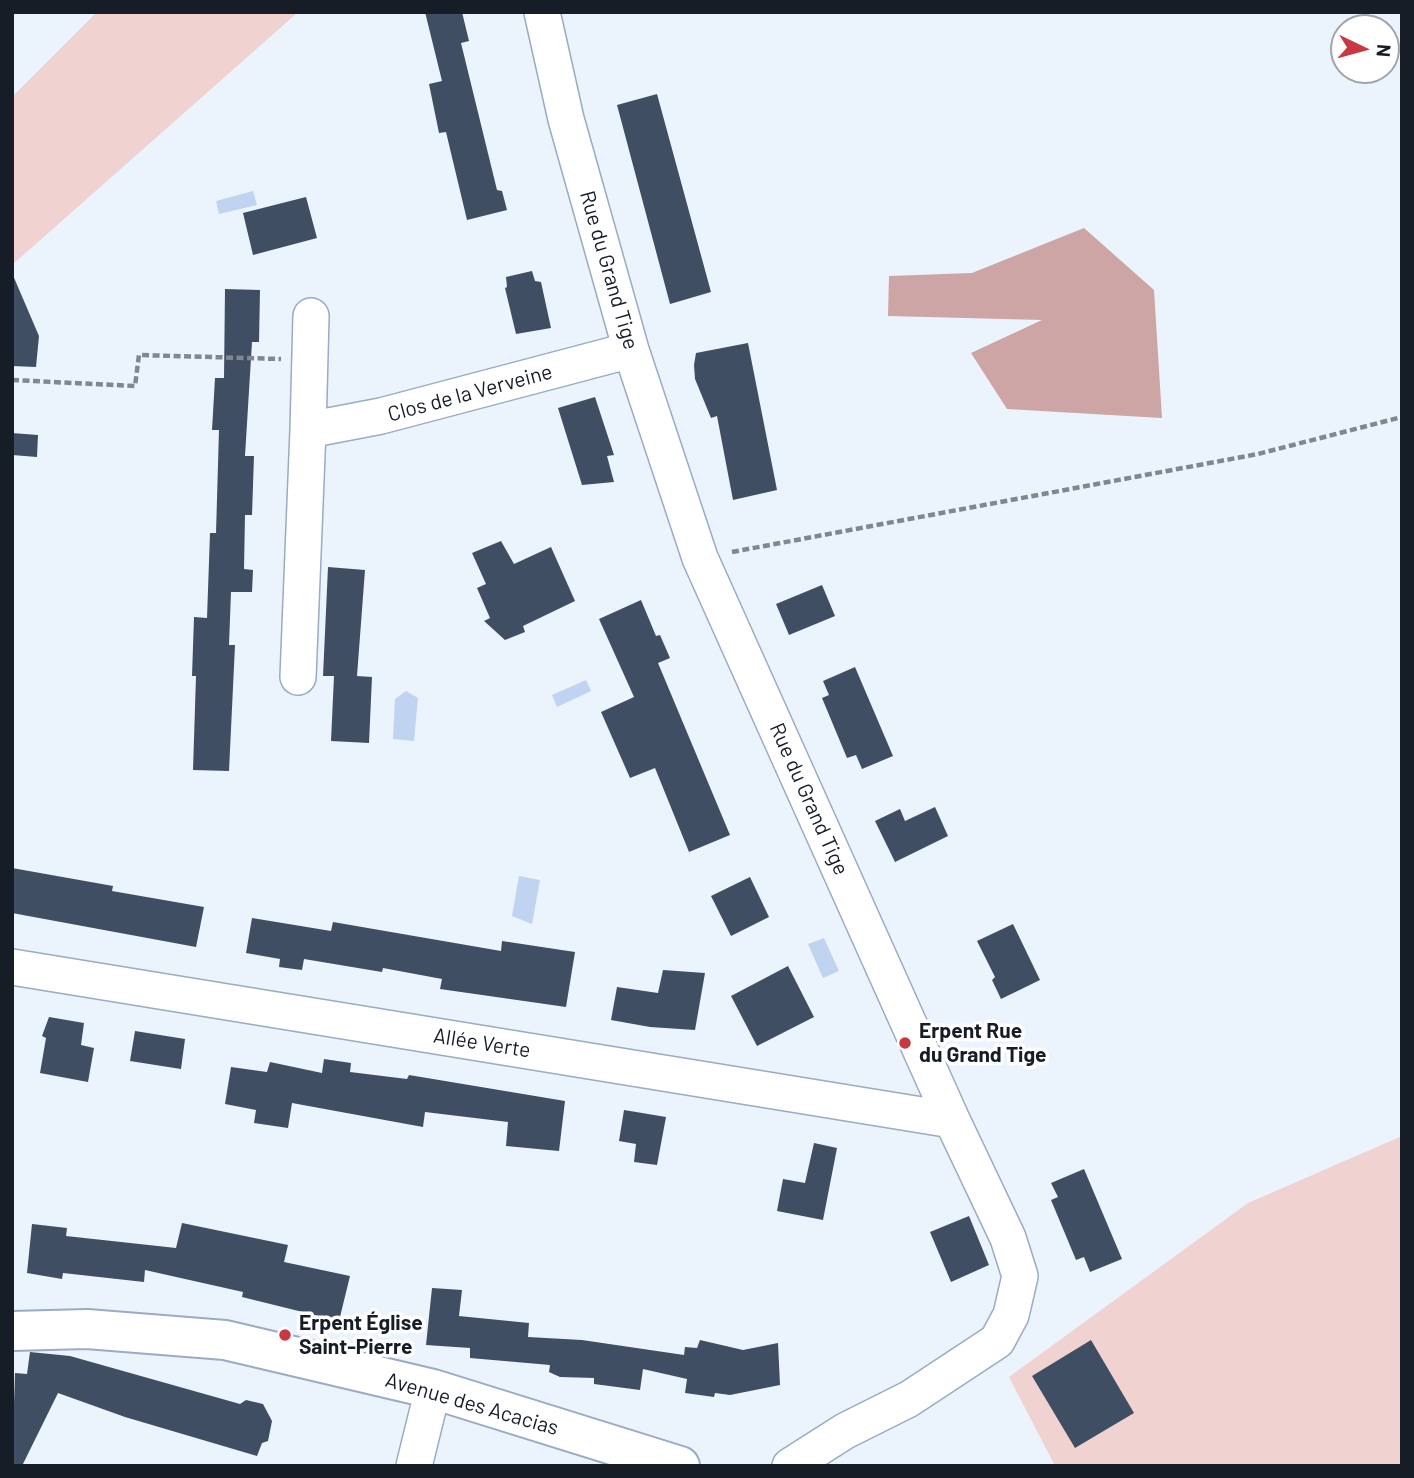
<!DOCTYPE html>
<html>
<head>
<meta charset="utf-8">
<style>
  body { margin:0 }
  #map { position:relative; width:1414px; height:1478px; overflow:hidden; background:#ebf3fd; font-family:Barlow,sans-serif }
  canvas { display:block }
  .frame { position:absolute; inset:0; border:14px solid #171d26; pointer-events:none }
  .north { position:absolute; left:1330px; top:14px; width:70px; height:70px; box-sizing:border-box; background:#fff; border:2px solid #a2a5a8; border-radius:50%; rotate:95deg; font-size:19px; font-weight:700; line-height:28px; text-align:center; color:#171d26 }
  .north::after { content:''; display:block; margin:auto; width:24px; height:32px; background:#c83843; clip-path:polygon(50% 0,100% 100%,50% 72%,0 100%) }
</style>
</head>
<body>
<div id="map">
<canvas width="1414" height="1478"></canvas>
<div class="frame"></div>
<div class="north">N</div>
</div>
<script>
const c = document.querySelector('canvas').getContext('2d');
c.lineJoin = 'round';
function paint(path, color) { c.fillStyle = color; c.fill(path, 'evenodd'); }
function stroke(path, color, width, dash) { c.strokeStyle = color; c.lineWidth = width; c.lineCap = dash ? 'butt' : 'round'; c.setLineDash(dash || []); c.stroke(path); }
function drawText(font, color, halo, rows, align = 'center') {
  c.font = font + ' Barlow,sans-serif'; c.lineWidth = 7; c.setLineDash([]); c.textBaseline = 'middle'; c.strokeStyle = halo; c.fillStyle = color; for (const [text, x, y, turn = 0] of rows) {
    c.save(); c.translate(x, y); c.rotate((+turn || 0) * Math.PI / 180); c.textAlign = isNaN(turn) ? turn : align; if (halo) c.strokeText(text, 0, 0); c.fillText(text, 0, 0); c.restore();
  }
}
paint(new Path2D(`
  M97,12l199,2 -284,251v-168z
  M1402,1136v330h-347l-46,-89 239,-174z`), '#f0d2d1');
paint(new Path2D(`
  M1084,228l70,62 8,128 -155,-9 -36,-56 71,-33 -154,-4 1,-40 83,-3z`), '#cda5a4');
paint(new Path2D(`
  M253,191l4,14 -38,9 -3,-13z
  M586,680l5,11 -34,16 -5,-12z
  M406,691l12,7 -4,43 -21,-2 2,-40z
  M519,876l21,4 -8,44 -20,-8z
  M824,938l15,33 -16,7 -15,-34z`), '#c0d4f2');
paint(new Path2D(`
  M425,12h37l7,29 -8,2 36,147 5,1 5,19 -40,10 -21,-88 -7,1 -10,-49 13,-3z
  M657,94l54,198 -41,12 -53,-199z
  M306,197l11,41 -64,17 -10,-42z
  M532,271l3,10 6,1 10,46 -35,6 -11,-46 2,-1 -1,-10z
  M12,273l27,63 -3,31 -24,-1z
  M225,289l35,1 -1,52h-7l-7,114h9l-2,59h-7l-1,54 9,1 -1,22h-21l-2,53h6l-6,126 -36,-1 3,-94h-4l2,-59 13,1 3,-85h6l3,-103h-7l3,-52h9z
  M748,343l29,147 -44,10 -16,-84 -6,2 -16,-39 -1,-14 2,-12z
  M595,397l19,58 -7,1 7,26 -32,3 -24,-77z
  M12,433l26,2 -1,22 -25,-2z
  M501,541l13,23 37,-17 24,54 -52,25 2,6 -20,8 -21,-19 6,-3 -13,-30 9,-4 -14,-31z
  M328,567l37,3 -8,106 15,1 -3,66 -38,-2 3,-65h-11z
  M822,585l13,31 -46,19 -13,-31z
  M641,600l15,36 4,-1 10,23 -12,5 72,172 -41,17 -34,-84 -25,10 -29,-66 33,-15 -35,-78z
  M855,667l38,89 -31,13 -6,-14 -9,3 -25,-60 7,-3 -6,-14z
  M935,807l13,29 -53,26 -20,-41 25,-12 5,12z
  M12,868l101,18 -1,5 92,16 -8,40 -184,-34z
  M750,877l19,40 -38,19 -20,-40z
  M252,918l79,13 2,-9 168,29 1,-10 73,11 -9,55 -126,-18 2,-10 -59,-11 -1,4 -78,-13 -2,11 -23,-3 1,-8 -34,-6z
  M1013,924l27,56 -39,19 -9,-19 3,-3 -18,-36z
  M788,966l26,51 -57,29 -26,-50z
  M663,970l42,3 -10,57 -45,-3 -39,-7 6,-33 41,6z
  M49,1017l35,6 -3,22 13,3 -6,34 -48,-9 6,-35 -4,-2z
  M135,1031l50,8 -4,30 -51,-8z
  M324,1059l27,4 -1,9 57,7 2,-4 156,26 -6,50 -53,-5 2,-24 -83,-10 -2,15 -131,-24 -4,25 -34,-5 2,-13 -31,-6 6,-37 36,5 3,-10 52,11z
  M624,1110l42,7 -9,48 -23,-3 2,-18 -17,-3z
  M814,1143l23,5 -14,72 -46,-9 6,-32 22,4z
  M1084,1169l38,90 -32,13 -6,-15 -8,3 -25,-60 7,-3 -7,-14z
  M969,1216l20,49 -38,17 -21,-50z
  M182,1223l106,22 -4,17 66,14 -11,45 -97,-24 1,-5 -98,-22 -1,12 -81,-9 -1,6 -35,-6 5,-49 35,4 -1,8 110,12z
  M432,1288l30,2 -3,26 70,7 -1,14 54,3 102,15 1,-8 12,1 3,-8 43,10 35,-7 2,42 -50,10 -15,-2 -1,4 -29,-4 2,-14 -44,-10 -3,21 -46,-6v-6l-34,-1 -11,-5 1,-7 -80,-7v-10l-44,-3z
  M1091,1340l43,73 -59,35 -43,-72z
  M30,1352l40,4 170,48 6,-4 17,4 9,17 -4,20 -6,2 -5,13 -132,-39 -67,-24 -36,73h-10l3,-93 12,1z`), '#404e63');
const street = new Path2D(`
  M542,12l24,107 65,231 69,208 252,562 56,118 12,38 -9,39 -14,26 -88,58 -64,32 -55,35
  M308,430l3,-114
  M298,677l10,-247 73,-14 250,-66
  M12,967l940,153
  M414,1466l19,-77`);
const secondary = new Path2D(`
  M12,1331l75,-2 138,11 208,49 247,77`);
stroke(street, '#9aabc3', 38);
stroke(secondary, '#9aabc3', 42);
stroke(new Path2D(`
  M12,380l123,6 4,-31 142,4
  M732,552l526,-98 144,-37`), '#808791', 4.5, [7, 3.5]);
stroke(street, '#fff', 35);
stroke(secondary, '#fff', 38);
for (const [x, y, r, color] of [
  [905,1043,7,"#c83843"],
  [285,1335,7,"#c83843"]
]) { const dot = new Path2D(); dot.arc(x, y, r, 0, 2 * Math.PI); c.fillStyle = color; c.fill(dot); stroke(dot, '#fff', 2.5); }
drawText('21px', '#171d26', '#fff', [
  ["Rue du Grand Tige",609,270,74],
  ["Clos de la Verveine",470,393,-15],
  ["Rue du Grand Tige",809,799,66],
  ["Allée Verte",482,1043,9],
  ["Avenue des Acacias",472,1404,16]
]);
drawText('bold 21px', '#171d26', '#fff', [
  ["Erpent Rue",919,1031],
  ["du Grand Tige",919,1055],
  ["Erpent Église",299,1323],
  ["Saint-Pierre",299,1347]
], 'left');
</script>
</body>
</html>
